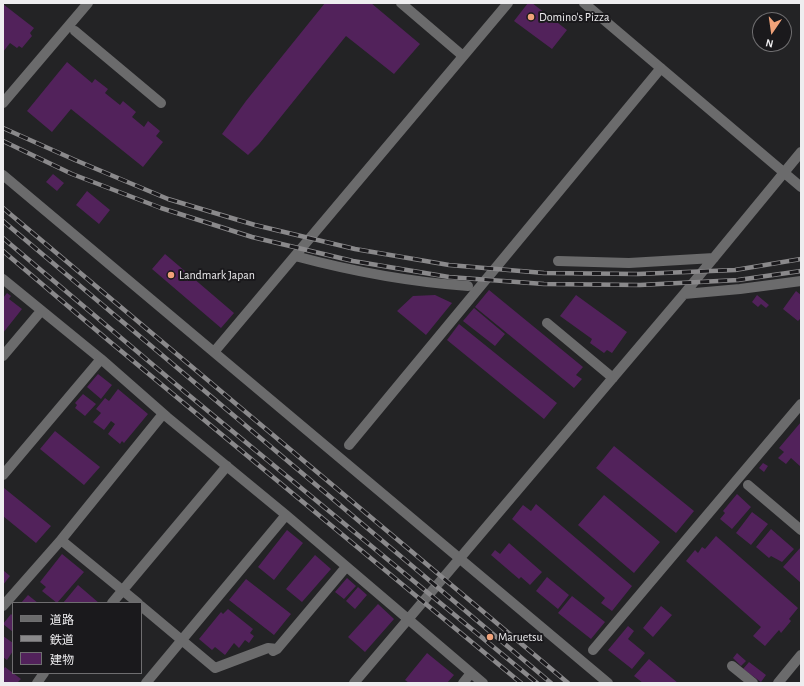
<!DOCTYPE html>
<html>
<head>
<meta charset="utf-8">
<style>
  body { margin:0 }
  #map { position:relative; width:804px; height:686px; overflow:hidden; background:#232325; font-family:"Alegreya Sans","Noto Sans JP",sans-serif }
  canvas { display:block }
  .frame { position:absolute; inset:0; border:4px solid #eeedef; pointer-events:none }
  .legend { position:absolute; left:12px; top:602px; width:130px; height:72px; box-sizing:border-box; background:#1a191c; border:1px solid #6f6e70; margin:0; padding:5px 7px; list-style:none; font-size:12px; color:#eeedef }
  .legend li { display:flex; align-items:center; gap:8px; height:20px }
  .legend b { width:20px; border:1px solid #6f6e70 }
  .north { position:absolute; left:752px; top:12px; width:40px; height:40px; box-sizing:border-box; background:#1a191c; border:1px solid #6f6e70; border-radius:50%; rotate:193deg; font-size:11px; font-weight:700; line-height:16px; text-align:center; color:#eeedef }
  .north::after { content:''; display:block; margin:auto; width:14px; height:18px; background:#f0a279; clip-path:polygon(50% 0,100% 100%,50% 72%,0 100%) }
</style>
</head>
<body>
<div id="map">
<canvas width="804" height="686"></canvas>
<div class="frame"></div>
<ul class="legend">
<li><b style="height:5px;background:#6b6b6c"></b>道路</li>
<li><b style="height:5px;background:#8a898b"></b>鉄道</li>
<li><b style="height:11px;background:#52225b"></b>建物</li>
</ul>
<div class="north">N</div>
</div>
<script>
const c = document.querySelector('canvas').getContext('2d');
c.lineJoin = 'round';
function paint(path, color) { c.fillStyle = color; c.fill(path, 'evenodd'); }
function stroke(path, color, width, dash) { c.strokeStyle = color; c.lineWidth = width; c.lineCap = dash ? 'butt' : 'round'; c.setLineDash(dash || []); c.stroke(path); }
function drawText(font, color, halo, rows, align = 'center') {
  c.font = font + ' "Alegreya Sans",sans-serif'; c.lineWidth = 4; c.setLineDash([]); c.textBaseline = 'middle'; c.strokeStyle = halo; c.fillStyle = color; for (const [text, x, y, turn = 0] of rows) {
    c.save(); c.translate(x, y); c.rotate((+turn || 0) * Math.PI / 180); c.textAlign = isNaN(turn) ? turn : align; if (halo) c.strokeText(text, 0, 0); c.fillText(text, 0, 0); c.restore();
  }
}
paint(new Path2D(`
  M325,3h46l49,41 -26,30 -48,-38 -87,108 -11,11 -26,-21 24,-33z
  M528,3h4l35,27 -15,19 -38,-28z
  M3,4l31,24 -4,5 2,3 -10,12 -3,-2 -2,2 -7,-5 -7,9z
  M67,62l25,21 3,-4 13,10 -3,4 15,12 3,-4 13,11 -4,5 12,10 4,-6 12,10 -4,5 7,6 -20,25 -72,-58 -19,23 -25,-21z
  M53,174l11,9 -7,8 -11,-9z
  M87,191l23,19 -11,14 -23,-19z
  M165,254l69,59 -13,15 -69,-59z
  M489,290l94,77 -7,8 6,4 -8,9 -99,-81z
  M796,291l5,4v25l-1,-1 -2,2 -15,-12z
  M7,293l4,3 -2,3 13,10 -19,24v-35z
  M435,295l17,8 -26,32 -29,-24 16,-15z
  M576,295l51,37 -15,21 -5,-3 -3,3 -14,-10 2,-4 -32,-23z
  M757,295l12,10 -3,3 -5,-4 -3,3 -6,-5z
  M474,308l31,26 -10,12 -32,-25z
  M459,324l98,79 -13,16 -97,-79z
  M98,374l14,11 -11,14 -14,-12z
  M118,389l30,25 -24,29 -2,-2 -2,3 -12,-10 7,-10 -4,-3 -7,9 -11,-8 8,-9 -5,-4 9,-11 4,3z
  M83,394l13,10 -11,12 -10,-8 2,-3 -2,-2z
  M801,422v45l-10,-9 -5,6 -8,-6 6,-6 -5,-4z
  M55,431l45,36 -16,18 -44,-36z
  M614,446l80,65 -18,22 -80,-65z
  M763,463l5,3 -4,6 -5,-4z
  M4,488l47,38 -15,17 -33,-27v-27z
  M737,494l14,13 -19,22 -12,-10 5,-6 -2,-2z
  M604,495l56,47 -26,31 -56,-48z
  M536,504l96,82 -20,25 -11,-8 4,-5 -93,-79 11,-14 8,6z
  M752,512l16,12 -17,21 -15,-12z
  M771,529l23,20 -12,13 -11,-6 -2,2 -13,-11z
  M287,530l16,13 -29,37 -16,-13z
  M716,536l82,72 -9,11 2,2 -10,12 -2,-3 -14,16 -12,-10 8,-9 -75,-66 9,-11 3,3 4,-6 3,2z
  M509,543l33,29 -12,13 -9,-8 -2,2 -28,-24 4,-5 5,4z
  M801,547v36l-18,-16z
  M62,554l22,18 -27,31 -15,-12 4,-4 -6,-5z
  M315,555l16,14 -29,33 -16,-13z
  M3,570l7,6 -7,9z
  M547,577l22,18 -11,14 -22,-18z
  M347,578l9,8 -12,13 -9,-7z
  M246,579l45,35 -17,21 -45,-35z
  M78,585l21,18h-36z
  M358,587l9,8 -12,14 -9,-8z
  M28,595l10,8h-17z
  M572,596l33,26 -14,17 -33,-26z
  M378,604l16,15 -29,33 -17,-15z
  M661,606l11,9 -19,22 -10,-9z
  M228,609l25,20 -3,4 4,3 -5,7 -4,-3 -6,8 -5,-5 -9,12 -10,-8 -3,3 -13,-11 22,-27 2,2z
  M11,614l2,2v16l-10,-8z
  M628,626l6,5 -6,8 17,14 -13,16 -24,-19z
  M3,636l10,7v8l-6,9 -4,-3z
  M427,653l27,22 -7,8h-38l-4,-3z
  M737,653l9,8 -5,5 -8,-8z
  M649,659l29,24h-35l-9,-7z
  M749,662l17,13 -5,7 -18,-13z
  M5,667l16,12 -4,4h-14v-13z`), '#52225b');
stroke(new Path2D(`
  M401,3l62,53
  M584,3l217,184
  M75,31l86,72
  M3,103l85,-100
  M3,175l605,508
  M295,256c56,15 115,26 173,30
  M558,261l71,2 85,-5
  M3,279l98,80 66,58 119,98 197,168
  M684,294l56,-5 61,-8
  M547,323l66,55
  M214,352l294,-349
  M3,356l38,-45
  M349,445l312,-377
  M3,475l98,-116
  M748,485l53,45
  M61,540l77,63
  M112,603l115,-137
  M3,606l58,-66 102,-126
  M141,606l74,62 53,-20 9,1
  M593,650l208,-246
  M273,651l4,-2 69,-82
  M732,666l21,17
  M37,683l7,-10
  M146,683l140,-168
  M354,683l330,-389 117,-142
  M463,683l8,-10
  M778,683l23,-28`), '#6b6b6c', 10);
const rail = new Path2D(`
  M3,128l72,32 93,39 87,26 100,24 94,16 95,8 94,1 97,-4 66,-11
  M3,141l69,33 89,34 91,29 101,24 96,16 95,7 96,1 98,-5 63,-9
  M3,208l565,475
  M3,221l548,462
  M3,238l182,154 352,291
  M3,251l106,90 412,342`);
stroke(rail, '#8a898b', 4.5);
stroke(rail, '#1a191c', 3, [9]);
for (const [x, y, r, color] of [
  [531,17,4,"#f0a279"],
  [171,275,4,"#f0a279"],
  [490,637,4,"#f0a279"]
]) { const dot = new Path2D(); dot.arc(x, y, r, 0, 2 * Math.PI); c.fillStyle = color; c.fill(dot); stroke(dot, '#1a191c', 1.5); }
drawText('12px', '#eeedef', '#1a191c', [
  ["Domino's Pizza",539,17],
  ["Landmark Japan",179,275],
  ["Maruetsu",498,637]
], 'left');
</script>
</body>
</html>
